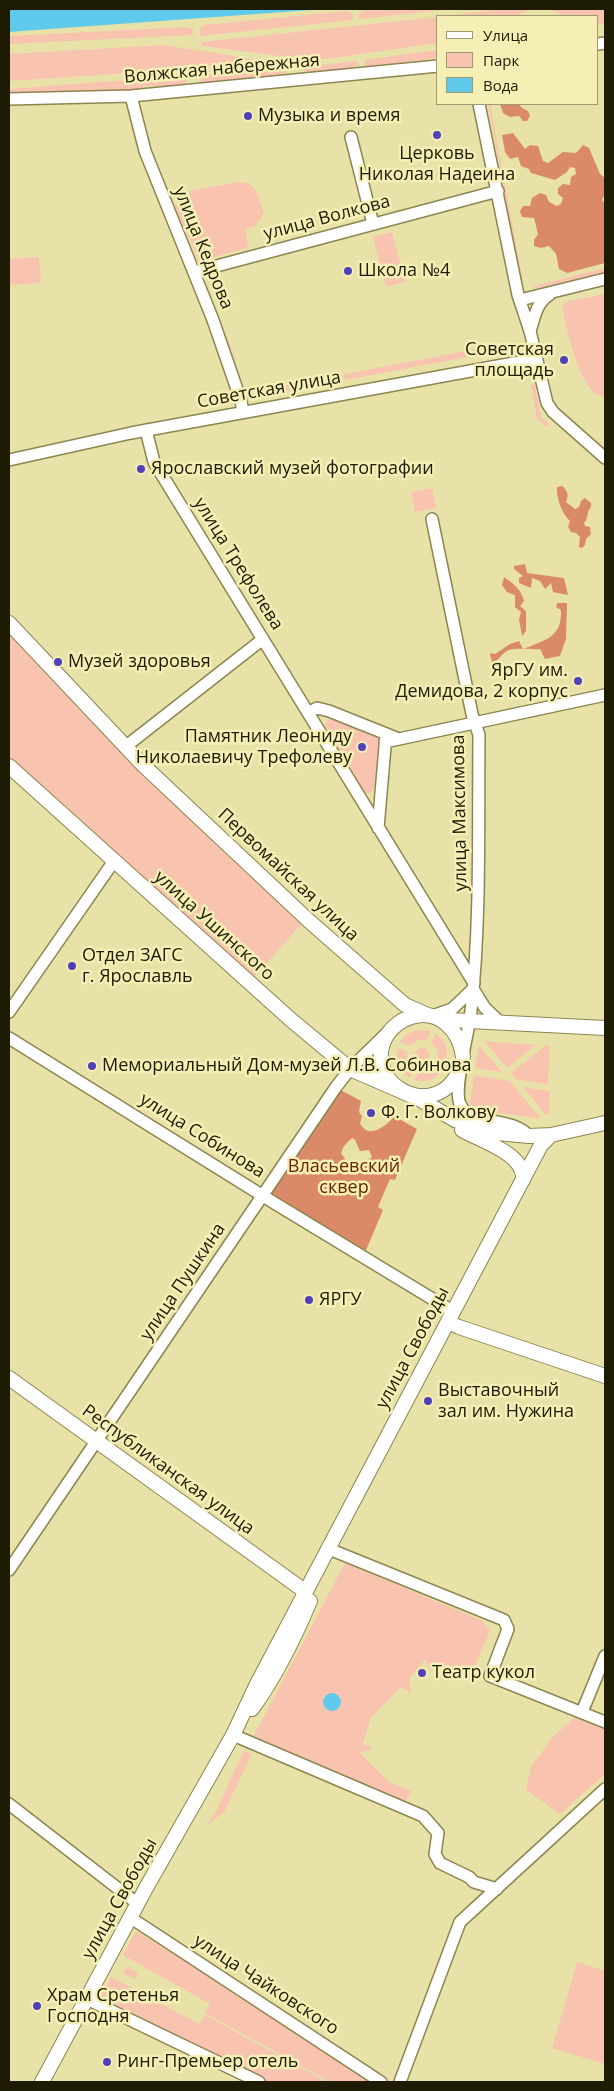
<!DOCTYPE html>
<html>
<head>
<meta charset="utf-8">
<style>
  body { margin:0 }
  #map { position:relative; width:614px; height:2091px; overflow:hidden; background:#e8e2a9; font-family:"Open Sans",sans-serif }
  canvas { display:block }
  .frame { position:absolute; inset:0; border:10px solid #1e1b05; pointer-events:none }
  .legend { position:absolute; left:436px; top:15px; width:162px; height:90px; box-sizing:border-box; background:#f5efb5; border:1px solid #9f9a6f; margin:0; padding:6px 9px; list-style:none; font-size:15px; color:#1e1b05 }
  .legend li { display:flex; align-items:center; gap:10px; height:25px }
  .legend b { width:25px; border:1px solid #9f9a6f }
</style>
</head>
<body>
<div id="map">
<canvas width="614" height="2091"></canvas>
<div class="frame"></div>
<ul class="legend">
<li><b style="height:6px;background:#fff"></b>Улица</li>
<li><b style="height:14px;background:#f9c4af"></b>Парк</li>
<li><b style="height:14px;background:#60caed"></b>Вода</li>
</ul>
</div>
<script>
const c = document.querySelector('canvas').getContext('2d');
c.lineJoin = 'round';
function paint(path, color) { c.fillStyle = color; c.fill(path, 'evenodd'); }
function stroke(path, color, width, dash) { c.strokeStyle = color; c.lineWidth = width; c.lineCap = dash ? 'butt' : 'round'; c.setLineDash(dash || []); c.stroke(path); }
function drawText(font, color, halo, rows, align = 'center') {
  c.font = font + ' "Open Sans",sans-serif'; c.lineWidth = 5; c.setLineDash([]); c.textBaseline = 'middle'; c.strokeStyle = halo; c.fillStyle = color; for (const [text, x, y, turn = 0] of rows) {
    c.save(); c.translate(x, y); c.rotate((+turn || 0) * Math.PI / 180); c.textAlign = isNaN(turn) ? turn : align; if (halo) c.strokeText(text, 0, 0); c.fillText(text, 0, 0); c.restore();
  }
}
paint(new Path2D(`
  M366,9h85l-92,10v-4z
  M504,9h26l-13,7h-75z
  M546,9h59v14l-7,1v-8h-32z
  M346,11l7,3v6l-153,16v-7l5,-4z
  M438,17v26l-111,16h-23l-4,-5 -4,4 -95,-12 1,-4z
  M187,27l6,2v6l-184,9v-8z
  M164,45l102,16v3l-98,3 -39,6 -120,8v-27z
  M438,50v8l-73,10v-8z
  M358,61l1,7 -54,6 -2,-7z
  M284,68l5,10 -88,5v-7z
  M182,76l4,3 1,7h-42l-8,4 -128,5v-6z
  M488,104h2l33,178h-2z
  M239,182l11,2 6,7 8,22 -9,13 -10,3 3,19 -49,13 -24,-55 16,-4 -2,-11z
  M392,232l13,50 -19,5 -13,-50z
  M39,257l2,26 -32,2v-26z
  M605,268v4l-70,17 -1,-3z
  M204,283l33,78h-1l-33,-77z
  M605,294v102c-24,4 -38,-69 -43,-87l3,-7z
  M515,342v6l-170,32 -1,-6z
  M334,376v6l-73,13h-3l-2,-4z
  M531,384l4,1 6,32 8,7 -2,3 -10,-8z
  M432,488l4,20 -21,4 -4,-20z
  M9,626l296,294 -54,61 -242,-223z
  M329,719l44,16c4,3 4,2 6,6 2,8 -2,47 -8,52h-5l-5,-4 -35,-60 -1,-5z
  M416,1030l15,1 -4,9h-9l-8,6 -10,-4 6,-7z
  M436,1033l10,11 1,18 -9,-4 -1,-9 -6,-6z
  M484,1041l52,4 -29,23z
  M479,1046l23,26 -27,-4z
  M545,1046h5l-2,37 2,2 -34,-6 -5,-6z
  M398,1048l9,4 1,11 6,6 -4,9c-11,-7 -15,-18 -12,-30z
  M415 1055a7 7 0 1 1 14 0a7 7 0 1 1-14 0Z
  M435,1064l10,4c-8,11 -18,15 -31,12l5,-9 10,-1z
  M474,1075l36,6 31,38 -69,-10 -2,-7z
  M523,1087l27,4 -1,22 -3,2z
  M345,1563l138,58 7,10 -21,48 -34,-14 -3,5 -3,-2 -3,-9 -17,19 2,15 -10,-6 -30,31 -8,26 8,3 -1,4 -11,1 30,30 22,9 -5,11 -153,-65z
  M575,1717l30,12v45l-45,40 -34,-24 5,-23 20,-28z
  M244,1751l8,3 -28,58 -18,14 9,-13z
  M136,1931l243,151h-49l-125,-69 5,-9 -87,-49z
  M577,1962l28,9v93l-53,-16z
  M127,1966l11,7 -3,6 -12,-6z
  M111,1977l88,47 6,-9 122,67h-60l-169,-83z`), '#f9c4af');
paint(new Path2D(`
  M500,104h19l3,4 6,3 2,5 -3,5h-4l-4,-5 -9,1 -7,-4z
  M513,133l12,16 5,-4 8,1 5,15 5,2 15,-11 13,1 7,-8 6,3 11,26 5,4v15l-3,7 3,4v59l-38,10 -8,-4 -3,-15 -7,-8 -8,2 -7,-2v-6l4,-6 -4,-16 -12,-1 -2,-6 3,-5h7l2,-8 8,-5 6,2 3,7 8,4 4,-2 2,-6 -5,-4v-6l5,-4 7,1 1,-8 5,-3 -1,-6 -5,-1 -3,5 -12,8 -24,-7 -2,-4 -8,-3 -3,-9 -8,2 -5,-7 -3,-17z
  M562,486c6,5 7,9 4,16l9,7 4,-2 2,-6 4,-3 6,5v4c-5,5 -2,11 -7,16l1,3 5,1 1,7 -5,5 -1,6 -3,3 -3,-1 1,-10 -4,-4 -5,-1 -3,-5 2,-6c-8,-7 -14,-23 -13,-34z
  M525,564l2,9 37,5 4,17 -15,-3 -2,-9 -6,6 -5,-8 -8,-3 -1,10 -12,-5v-5l4,-2 -9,-7v-3z
  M504,577c10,7 17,12 20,24l-4,5 6,5v20l-4,5 -3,-17 2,-7 -6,-5v-12l-8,-3 -5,-7z
  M557,603h10l-1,36 -6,17 -15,3 -5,-10c-8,1 -27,-2 -33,2 -6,3 -8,10 -15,12l-2,-10 5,1 15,-10 9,-3 4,8c22,-9 39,-11 38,-39l-5,-3z
  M337,1088l24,13 -2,11 3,4 -2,8c1,1 5,6 6,6 8,5 24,-7 28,-14l23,13 -22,51 -5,-1 -12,28 5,3 -19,45 -99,-60zM352,1138l3,2 5,11 9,-1 3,7 -16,12 -11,-10 -4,-6 3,-7z`), '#db8a69');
paint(new Path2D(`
  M9,9h316l-316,23z
  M323 1702a9 9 0 1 1 18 0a9 9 0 1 1-18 0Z`), '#60caed');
const minor = new Path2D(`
  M598,44l7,-1
  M131,96l14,55 68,169 28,81 2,11
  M9,99l122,-3 307,-30
  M479,104l39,191 12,36 17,72 6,9 52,46
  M351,137l22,87
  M194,272l304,-81
  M520,300l85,-21
  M530,331c5,-15 6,-28 20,-37
  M146,430l8,32 320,521
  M9,460l122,-27 405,-74
  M432,519l40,195 7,21c-1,92 2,184 -8,276 -2,20 -18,78 -11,93 10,23 50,11 69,32
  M308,713l9,-5 12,3 70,28
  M385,742l220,-47
  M125,747l138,-108
  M378,828l8,-93
  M473,989l12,19 16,15
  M9,1012l105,-151
  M432,1016l20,-7 21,-20
  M9,1038l267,166 178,108
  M329,1549l175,71 4,9 -18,47 115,46
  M9,1570l327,-483 14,-18 39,-38
  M582,1712l23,-56
  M233,1735l190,81 15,17 -3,21 5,9 29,14 5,5 23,7
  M9,1804l129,100
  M131,1918l250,164
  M87,1999l172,83
  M400,2082l60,-160 145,-133`);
const major = new Path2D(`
  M9,623l134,142 166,156 96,84 25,11 20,4 155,8
  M9,766l281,253 60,50 69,30 36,21 42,13 32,3 22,-1 54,-12
  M461,1066c-22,61 -103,18 -74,-31 6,-9 14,-15 24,-18 28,-9 49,14 52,40
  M462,1130c19,11 64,24 61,50
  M448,1322l11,5 146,49
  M9,1378l297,214
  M252,1709c24,-33 42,-70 58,-108
  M42,2082l104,-194 87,-153 24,-51 284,-539 10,-10`);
stroke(minor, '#8c854f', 14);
stroke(major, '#8c854f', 16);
stroke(minor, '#fff', 11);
stroke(major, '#fff', 14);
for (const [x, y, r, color] of [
  [248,116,5,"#5141b9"],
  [437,135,5,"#5141b9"],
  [348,271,5,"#5141b9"],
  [564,360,5,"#5141b9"],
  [141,469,5,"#5141b9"],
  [58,662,5,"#5141b9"],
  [578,681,5,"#5141b9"],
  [362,747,5,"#5141b9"],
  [72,966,5,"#5141b9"],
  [92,1066,5,"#5141b9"],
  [371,1113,5,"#5141b9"],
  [309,1300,5,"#5141b9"],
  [428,1401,5,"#5141b9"],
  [422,1673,5,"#5141b9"],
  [37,2006,5,"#5141b9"],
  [107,2062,5,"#5141b9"]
]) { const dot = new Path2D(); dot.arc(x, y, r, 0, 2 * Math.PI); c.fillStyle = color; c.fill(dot); stroke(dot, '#f5efb5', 2); }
drawText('18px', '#1e1b05', '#f5efb5', [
  ["Волжская набережная",222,69,-5],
  ["улица Волкова",327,218,-15],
  ["улица Кедрова",203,248,68],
  ["Советская улица",269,390,-10],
  ["улица Трефолева",238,564,58],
  ["улица Максимова",460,813,-91],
  ["Первомайская улица",288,875,43],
  ["улица Ушинского",214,926,42],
  ["улица Собинова",202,1136,32],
  ["улица Пушкина",183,1282,-56],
  ["улица Свободы",413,1348,-62],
  ["Республиканская улица",168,1470,36],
  ["улица Свободы",120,1899,-61],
  ["улица Чайковского",266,1985,33]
]);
drawText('18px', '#1e1b05', '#f5efb5', [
  ["Музыка и время",258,116],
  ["Церковь",437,154,"center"],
  ["Николая Надеина",437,175,"center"],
  ["Школа №4",358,271],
  ["Советская",554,350,"right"],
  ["площадь",554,371,"right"],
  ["Ярославский музей фотографии",151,469],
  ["Музей здоровья",68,662],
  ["ЯрГУ им.",568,671,"right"],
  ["Демидова, 2 корпус",568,692,"right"],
  ["Памятник Леониду",352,737,"right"],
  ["Николаевичу Трефолеву",352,758,"right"],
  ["Отдел ЗАГС",82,956],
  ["г. Ярославль",82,977],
  ["Мемориальный Дом-музей Л.В. Собинова",102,1066],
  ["Ф. Г. Волкову",381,1113],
  ["ЯРГУ",319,1300],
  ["Выставочный",438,1391],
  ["зал им. Нужина",438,1412],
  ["Театр кукол",432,1673],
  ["Храм Сретенья",47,1996],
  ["Господня",47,2017],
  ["Ринг-Премьер отель",117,2062]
], 'left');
drawText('18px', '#6b2400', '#f5efb5', [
  ["Власьевский",344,1167],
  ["сквер",344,1188]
]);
</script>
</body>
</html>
